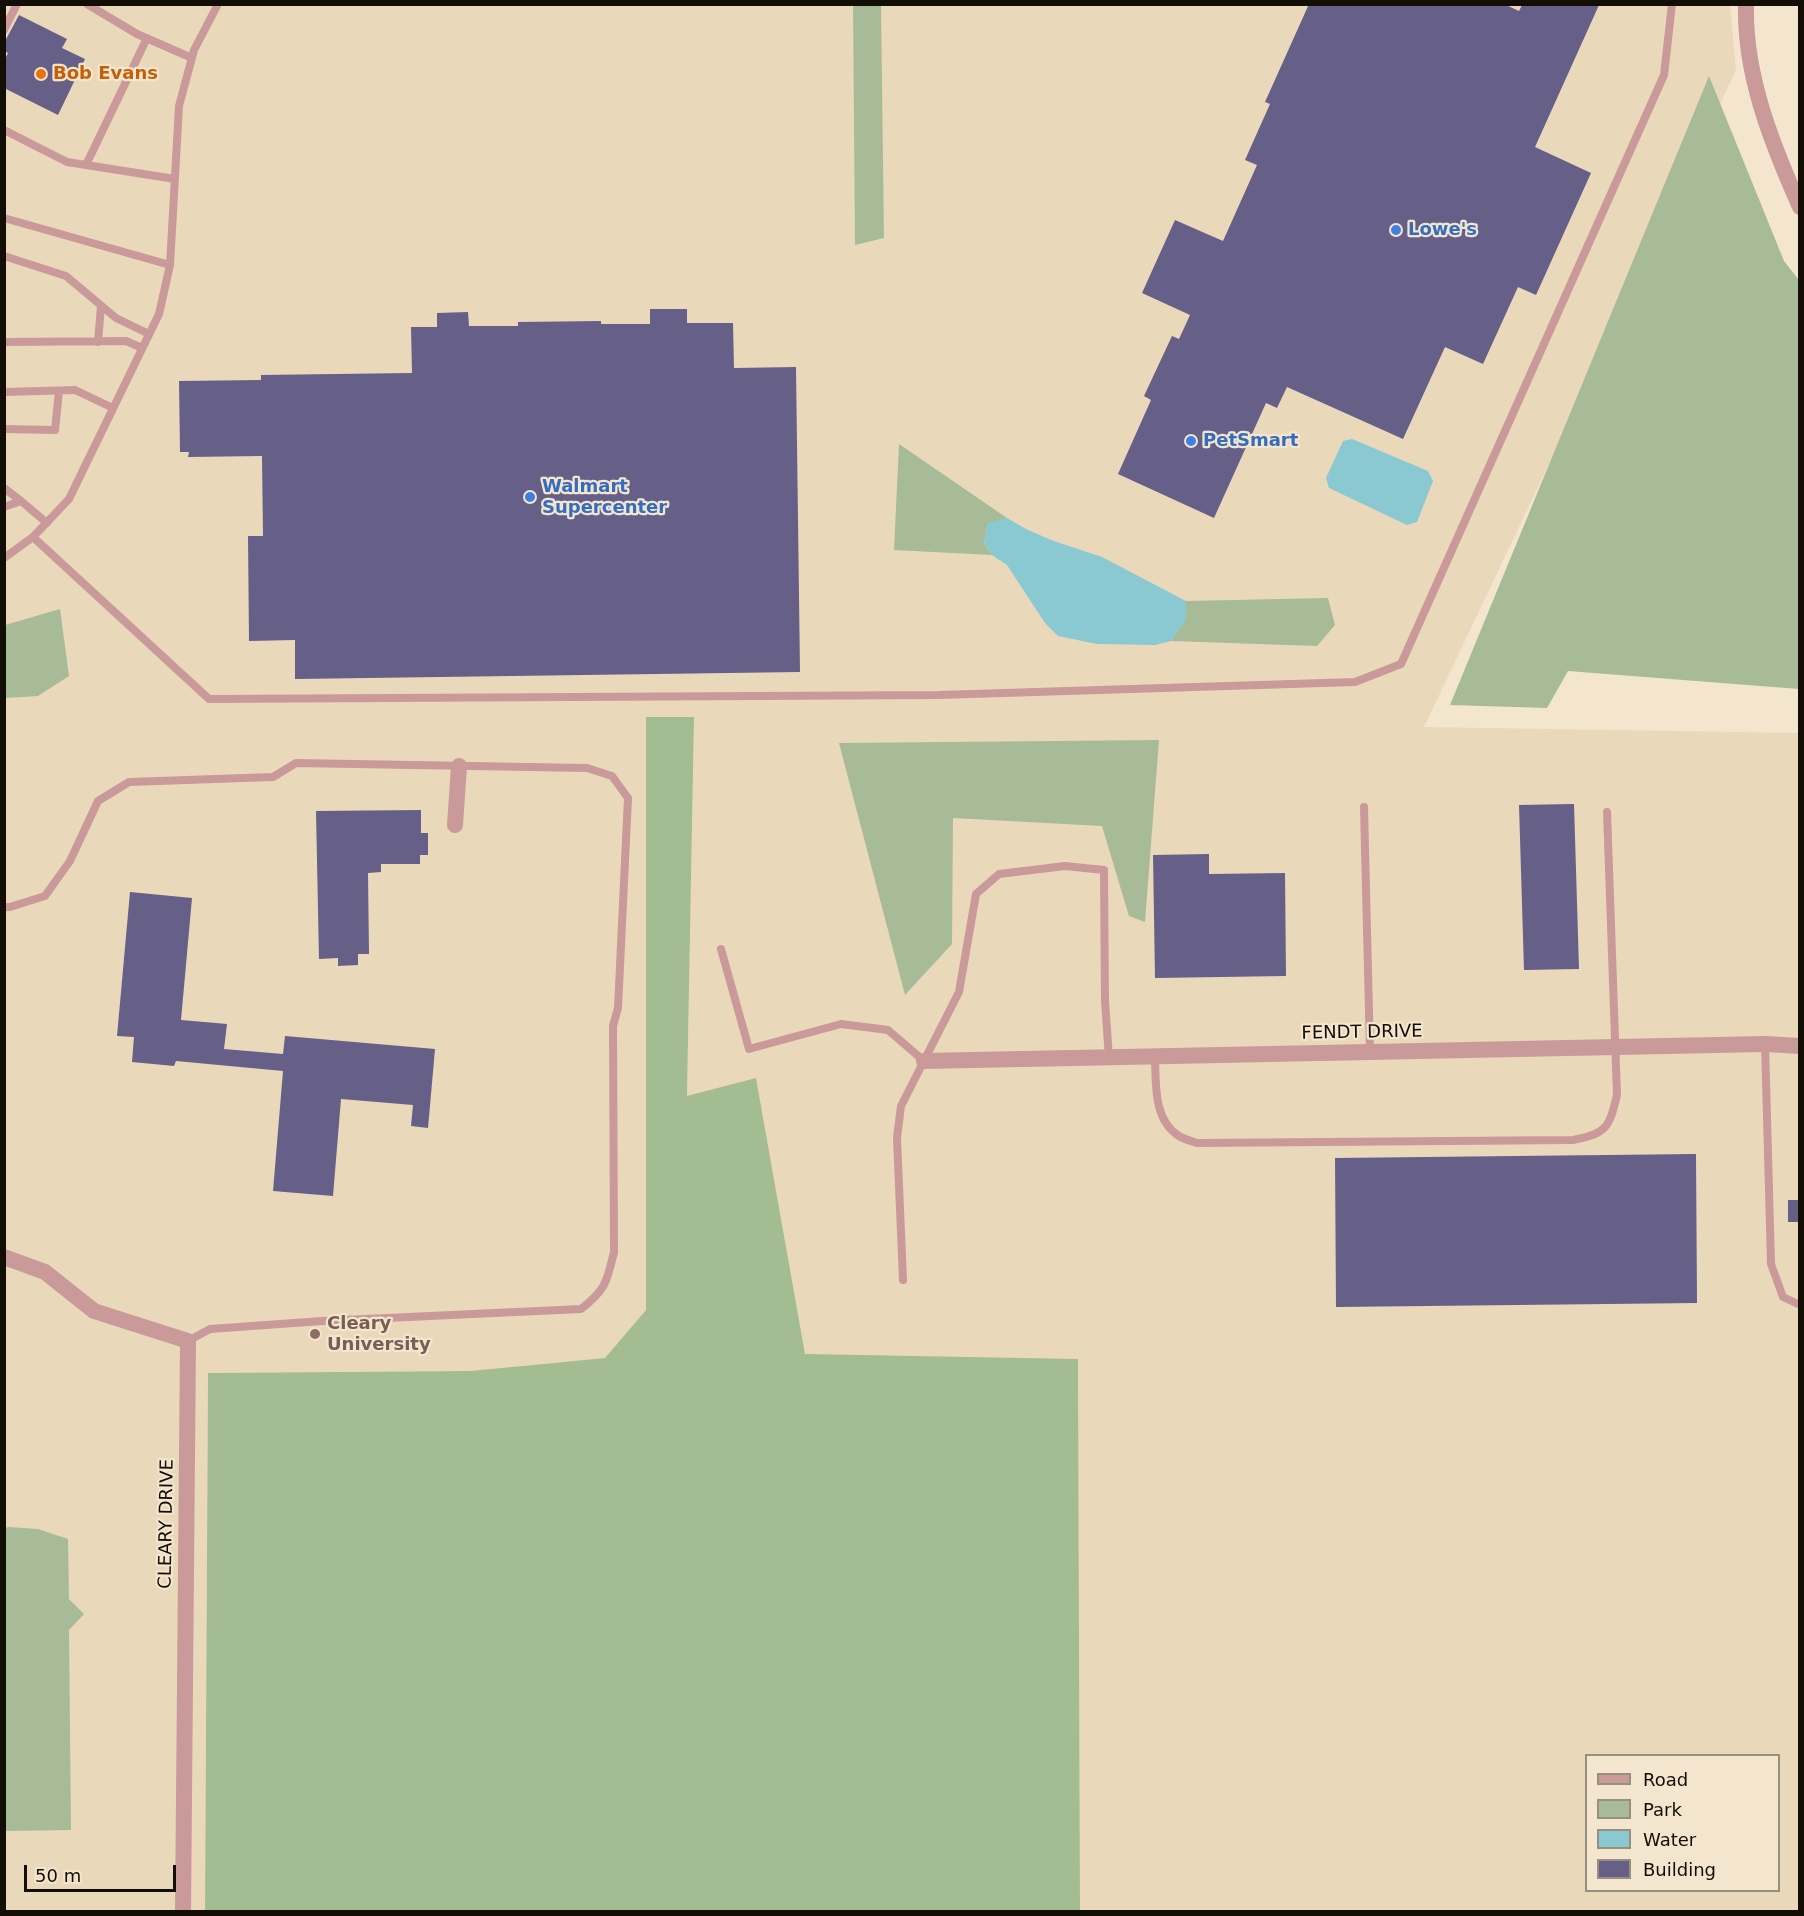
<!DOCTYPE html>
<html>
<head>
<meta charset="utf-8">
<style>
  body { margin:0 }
  #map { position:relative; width:1804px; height:1916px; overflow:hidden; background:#f3e5ce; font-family:"DejaVu Sans",sans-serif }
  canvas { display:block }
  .frame { position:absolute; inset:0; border:6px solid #120e06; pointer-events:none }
  .legend { position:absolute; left:1585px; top:1754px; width:195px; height:138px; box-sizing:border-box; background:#f3e5ce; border:2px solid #998f7e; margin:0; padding:8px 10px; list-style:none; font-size:18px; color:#120e06 }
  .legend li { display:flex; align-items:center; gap:12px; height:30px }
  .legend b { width:30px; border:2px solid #998f7e }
  .scale { position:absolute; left:24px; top:1865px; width:152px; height:27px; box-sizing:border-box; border:3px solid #120e06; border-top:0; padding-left:8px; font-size:18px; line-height:21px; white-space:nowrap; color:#120e06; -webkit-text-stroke:4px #f3e5ce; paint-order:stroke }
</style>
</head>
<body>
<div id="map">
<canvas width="1804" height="1916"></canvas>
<div class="frame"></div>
<ul class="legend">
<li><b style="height:8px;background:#c99a99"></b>Road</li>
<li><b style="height:16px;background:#a8bb98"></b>Park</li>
<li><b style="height:16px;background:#8ac9d2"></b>Water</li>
<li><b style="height:16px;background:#665f88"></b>Building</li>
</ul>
<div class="scale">50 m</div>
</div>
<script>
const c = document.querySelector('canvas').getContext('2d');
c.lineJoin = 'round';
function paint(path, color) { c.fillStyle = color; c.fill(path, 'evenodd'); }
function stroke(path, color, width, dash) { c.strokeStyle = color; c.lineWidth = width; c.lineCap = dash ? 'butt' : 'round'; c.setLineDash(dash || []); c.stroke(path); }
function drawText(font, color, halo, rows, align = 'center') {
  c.font = font + ' "DejaVu Sans",sans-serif'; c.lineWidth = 4.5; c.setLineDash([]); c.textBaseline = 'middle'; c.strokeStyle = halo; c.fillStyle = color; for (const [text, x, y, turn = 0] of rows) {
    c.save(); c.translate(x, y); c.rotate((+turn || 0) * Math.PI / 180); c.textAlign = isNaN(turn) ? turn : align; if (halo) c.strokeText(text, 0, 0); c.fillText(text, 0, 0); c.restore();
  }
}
paint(new Path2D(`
  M5,5h1725l6,65 -312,657 375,6v1178h-719l-2,-552 -273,-4 -49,-277 -69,19 7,-379 -47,-1 -1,593 -41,48 -135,13 -262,2 -3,538 -200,1zM1586,1756h192v134h-192z`), '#ead8bb');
paint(new Path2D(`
  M853,5h28l3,233 -29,7z
  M1709,76l75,185 15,19v409l-231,-18 -21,37 -97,-3z
  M899,444l108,74 -19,6 -4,19 8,12 -98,-5z
  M1328,598l7,27 -18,21 -146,-5 15,-22v-18z
  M60,609l9,67 -31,20 -33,2v-73z
  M1159,740l-14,182 -16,-6 -27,-90 -149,-8 -1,126 -47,51 -66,-252z
  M9,1527l29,2 30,10 1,60 15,15 -15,16 2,200 -66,1 -1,-303z`), '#a8bb98');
paint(new Path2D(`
  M646,717h48l-7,379 69,-18 49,276 273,5 2,552h-875l3,-538 262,-2 135,-13 41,-48z`), '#a4bc91');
paint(new Path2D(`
  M1352,439l76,32 5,10 -16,41 -10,3 -78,-37 -3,-10 17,-37z
  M1007,518l19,11 25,11 51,17 84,44v18l-15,22 -16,4 -58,-1 -39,-8 -13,-13 -38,-58 -15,-10 -8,-12 4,-20z`), '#8ac9d2');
paint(new Path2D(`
  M1309,4h195l15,7 3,-6h77l-64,142 56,26 -55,122 -18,-8 -35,77 -38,-17 -42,92 -116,-52 -10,21 -11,-5 -52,115 -96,-44 33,-74 -7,-4 28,-60 7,3 11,-24 -48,-22 33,-73 48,21 34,-76 -12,-5 25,-56 -5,-2z
  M19,15l48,24 -5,9 23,11 -27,56 -54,-27v-27l4,-8 -4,-2v-8z
  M650,309h37v14h46l1,45 62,-1 4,305 -505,7v-39l-46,1 -1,-105h15l-1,-80 -74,1 1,-5h-9l-1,-71 82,-1v-5l151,-2 -1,-46h26v-14l31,-1 1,14h49v-4l83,-1v3h49z
  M1574,804l5,165 -55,1 -5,-165z
  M421,810v23h7v22h-8v9h-39v8l-13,1 1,81h-11v11l-20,1v-8l-19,1 -3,-148z
  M1209,854v20l76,-1 1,103 -131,2 -2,-123z
  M130,892l62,6 -11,122 46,4 -3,25 59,5 2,-18 150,13 -7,79 -17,-2 2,-21 -72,-6 -8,97 -60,-5 10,-120 -107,-10 -2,5 -42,-4 2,-25 -17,-1z
  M1696,1154l1,149 -361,4 -1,-149z
  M1788,1200h12v22h-12z`), '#665f88');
stroke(new Path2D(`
  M87,4l50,30 55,24
  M4,30l13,-26
  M4,130l63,32 108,17
  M86,165l61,-127
  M4,218l166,47
  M4,256l62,20 50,42 33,16
  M4,342l122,-1 16,7
  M98,342l3,-36
  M4,392l71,-2 38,18
  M4,429l51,1 4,-39
  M4,488l17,13
  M4,507l17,-6 26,22
  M33,537l176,162 730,-4 416,-13 46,-18 263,-589 8,-71
  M4,558l29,-21 36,-38 90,-185 11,-49 9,-159 15,-56 24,-46
  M1364,807l6,245
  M4,907h6l35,-11 25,-35 28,-60 31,-19 144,-5 23,-14 291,5 25,8 16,22 -10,210 -5,18 1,226c-7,29 -8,38 -33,57l-259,12 -112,8 -22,12
  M721,949l28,100 92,-25 47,6 36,31
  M1765,1044l6,220 12,33 17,8
  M1155,1057c1,26 -2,63 24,79 5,3 12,5 18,7l376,-3c34,-7 36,-12 44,-45l-10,-283
  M903,1280l-6,-142 4,-32 58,-114 17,-98 23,-20 66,-8 39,4 1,131 4,57`), '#c99a99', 8);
stroke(new Path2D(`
  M1746,4c-2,71 26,140 54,203
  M455,825l4,-59
  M924,1061l841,-17 35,2
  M4,1257l41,15 49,39 94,30 -5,571`), '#c99a99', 16);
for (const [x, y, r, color] of [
  [41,74,6,"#e8710a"],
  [1396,230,6,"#3f7fe0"],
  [1191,441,6,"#3f7fe0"],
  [530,497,6,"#3f7fe0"],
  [315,1334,6,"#8d6e63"]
]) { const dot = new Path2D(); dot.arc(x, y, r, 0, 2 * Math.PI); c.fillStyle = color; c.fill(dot); stroke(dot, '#f3e5ce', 2); }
drawText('bold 18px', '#c56008', '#f3e5ce', [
  ["Bob Evans",53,74]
], 'left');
drawText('bold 18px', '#366cbe', '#f3e5ce', [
  ["Lowe's",1408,230],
  ["PetSmart",1203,441],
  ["Walmart",542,487],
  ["Supercenter",542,508]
], 'left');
drawText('18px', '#120e06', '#f3e5ce', [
  ["FENDT DRIVE",1362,1033,-1],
  ["CLEARY DRIVE",167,1524,-89]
]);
drawText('bold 18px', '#785e54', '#f3e5ce', [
  ["Cleary",327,1324],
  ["University",327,1345]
], 'left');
</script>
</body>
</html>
